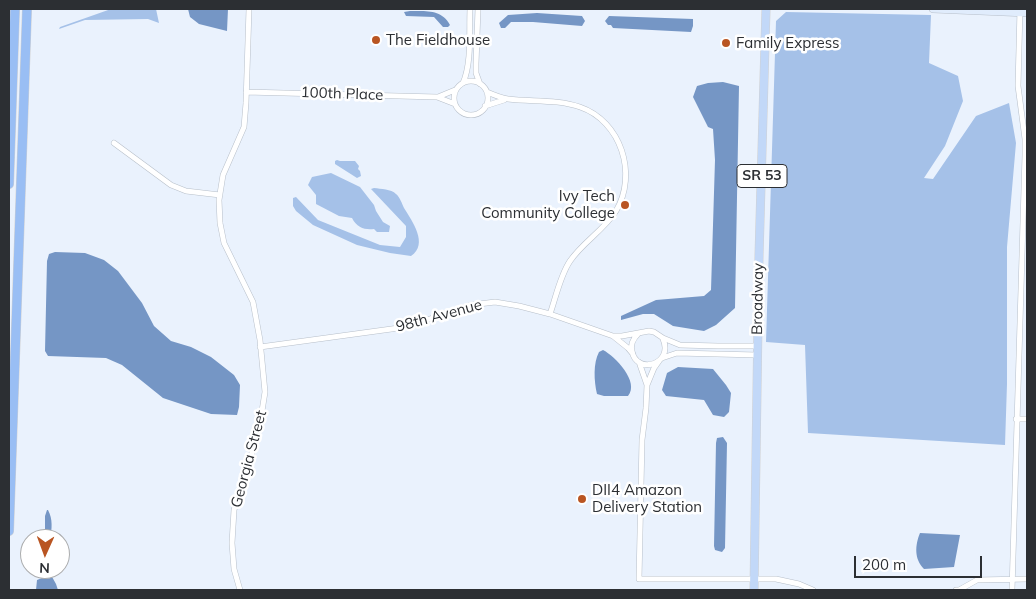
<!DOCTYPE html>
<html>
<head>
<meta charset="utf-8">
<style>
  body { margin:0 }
  #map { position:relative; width:1036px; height:599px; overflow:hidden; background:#eaf2fd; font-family:Mulish,sans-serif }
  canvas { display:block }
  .frame { position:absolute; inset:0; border:10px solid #2c2f33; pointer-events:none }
  .north { position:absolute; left:20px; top:529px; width:50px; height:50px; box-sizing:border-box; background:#fff; border:1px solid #abacad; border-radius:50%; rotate:182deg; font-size:14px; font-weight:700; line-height:20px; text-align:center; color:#2c2f33 }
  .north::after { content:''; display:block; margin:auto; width:18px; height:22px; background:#b95522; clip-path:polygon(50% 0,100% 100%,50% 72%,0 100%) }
  .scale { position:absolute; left:854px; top:556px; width:128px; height:22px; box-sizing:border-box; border:2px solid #2c2f33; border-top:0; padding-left:6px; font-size:15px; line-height:18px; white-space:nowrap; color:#2c2f33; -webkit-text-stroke:4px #fff; paint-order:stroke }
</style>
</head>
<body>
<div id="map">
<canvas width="1036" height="599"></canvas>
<div class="frame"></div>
<div class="north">N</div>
<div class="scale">200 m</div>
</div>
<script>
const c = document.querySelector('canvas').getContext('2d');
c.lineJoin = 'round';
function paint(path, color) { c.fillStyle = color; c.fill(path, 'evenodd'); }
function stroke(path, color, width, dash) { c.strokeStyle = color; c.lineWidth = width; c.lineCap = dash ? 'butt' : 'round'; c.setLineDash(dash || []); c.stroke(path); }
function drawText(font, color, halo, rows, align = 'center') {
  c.font = font + ' Mulish,sans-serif'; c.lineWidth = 5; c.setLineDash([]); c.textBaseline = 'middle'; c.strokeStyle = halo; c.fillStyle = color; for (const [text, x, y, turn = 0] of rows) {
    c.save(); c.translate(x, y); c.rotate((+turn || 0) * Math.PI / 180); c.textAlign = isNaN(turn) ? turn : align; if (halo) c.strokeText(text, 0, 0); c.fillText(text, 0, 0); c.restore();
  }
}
paint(new Path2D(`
  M111,9h45l3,14 -11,-4 -63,1 -26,9 1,-2z
  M786,12l145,3 -2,48 29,13 5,25 -18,45 -21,32 9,1 43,-63 33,-13 7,40 -9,104v137l-2,61 -197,-12 -3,-88 -39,-3 10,-321z
  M337,160l3,1h15l4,5 -1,3 2,2 1,5 -4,2 -22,-14v-3z
  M331,173l29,14 14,18 2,6 7,11 7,4 -1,6h-12l-3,-3c-9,1 -17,-1 -22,-11l-13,-2 -23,-12v-9l-8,-10 4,-8z
  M374,188c7,1 17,1 22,6 4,3 6,10 8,14 8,13 25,36 7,48l-21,-3 -33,-8 -44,-20 -17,-14 -3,-5v-8l3,-1 22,23 62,25 20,2 6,-10v-11l-35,-37z`), '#a5c1e8');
paint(new Path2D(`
  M188,9h40l-1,22 -28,-7 -9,-7z
  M410,11c15,0 32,-2 40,14l-2,2h-5l-9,-10 -28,-1 -2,-4z
  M537,13l45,3 3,5 -3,5 -49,-4h-22l-6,6h-4l-2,-5 9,-8z
  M609,16l84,3v7l-2,6 -78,-4 -2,-3h-3l-3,-4z
  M723,82l16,4 -4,222 -19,17 -12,6 -31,-5 -19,-12h-11l-22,6v-4l35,-16 48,-4 7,-6 4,-130 -2,-31 -5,-2 -15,-30 4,-11 11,-3z
  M55,252l30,1 19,7 14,11 24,32 12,23 17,15 20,6 20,10 23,18 6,10 -1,22 -2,8 -26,-1 -48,-16 -41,-33 -16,-7 -58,-2 -3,-5 2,-90 2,-7z
  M603,350c12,6 37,32 25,46h-24l-7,-2c-3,-13 -4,-31 2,-42z
  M678,367l35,2 13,16 5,8 -2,19 -5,5 -11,-2 -9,-15 -38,-4 -4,-6 5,-17z
  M723,437l4,6 -2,105 -3,4 -7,-2 -1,-4 2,-103 1,-5z
  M47,510h1c5,9 4,19 2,29h-5v-23z
  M920,533l40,2 -6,32 -30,2c-10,-10 -9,-24 -4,-36z
  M51,575l5,9 2,6h-22l1,-10 5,-2v-2z`), '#7596c5');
const street = new Path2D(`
  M478,9l-2,55v9l4,11
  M454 98a17 17 0 1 1 34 0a17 17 0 1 1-34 0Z
  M463,83c9,-21 6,-51 7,-74
  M246,92l191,5 18,7
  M487,92c7,3 14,6 21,7 24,3 49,0 72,8 41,14 58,67 36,104 -12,19 -33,31 -46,50 -10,15 -14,36 -20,53
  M438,97l17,-7
  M485,106l19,-6
  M114,143l57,42 15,6 34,4
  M638,334c-5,5 -8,10 -6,17 4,24 42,14 31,-12
  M613,336h9l27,-5 5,1 9,6 17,7 38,1h40
  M260,347l146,-20 65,-22 24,-3 24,4 31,8 63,22 15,12 5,6
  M662,358l15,-5 80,2
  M659,361l-5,7 -7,17 -1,23 -4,32 -3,139h137l23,5 14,6
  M639,362l8,23
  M1016,419h11
  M240,590l-6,-21 -2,-26 2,-33 25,-80 6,-38 -5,-52 -7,-38 -29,-59 -4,-20 -1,-23 4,-25 21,-48 2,-24 3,-94
  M956,590h3l18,-10 50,-1
  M1012,590l13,-435v-16l-7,-53 2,-77`);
const secondary = new Path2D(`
  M933,9l94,4`);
const primary = new Path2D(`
  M754,590l5,-334 7,-247`);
const highway = new Path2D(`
  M9,184l6,-175
  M9,531l18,-522`);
stroke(street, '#b7bfc9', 6);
stroke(secondary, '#b7bfc9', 8);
stroke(primary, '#d1d1d2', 9);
stroke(highway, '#d1d1d2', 10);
stroke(street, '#fff', 5);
stroke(secondary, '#e0ecfc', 7);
stroke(primary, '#c2d8f8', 8);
stroke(highway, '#99bef4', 9);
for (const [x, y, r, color] of [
  [376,40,5,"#b95522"],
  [726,43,5,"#b95522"],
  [625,205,5,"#b95522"],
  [582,499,5,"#b95522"]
]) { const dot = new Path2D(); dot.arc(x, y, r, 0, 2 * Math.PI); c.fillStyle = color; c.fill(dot); stroke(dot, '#fff', 2); }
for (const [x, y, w] of [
  [762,176,50]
]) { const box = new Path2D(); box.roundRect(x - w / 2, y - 11.5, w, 23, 4); c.fillStyle = '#fff'; c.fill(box); stroke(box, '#2c2f33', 1); }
drawText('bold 14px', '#2c2f33', null, [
  ["SR 53",762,176]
]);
drawText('15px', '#2c2f33', '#fff', [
  ["The Fieldhouse",386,40],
  ["Family Express",736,43],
  ["Ivy Tech",615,196,"right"],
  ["Community College",615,213,"right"],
  ["DII4 Amazon",592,490],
  ["Delivery Station",592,507]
], 'left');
drawText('15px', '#2c2f33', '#fff', [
  ["100th Place",342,94,2],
  ["Broadway",758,299,-89],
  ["98th Avenue",439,316,-15],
  ["Georgia Street",249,459,-75]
]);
</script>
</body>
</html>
